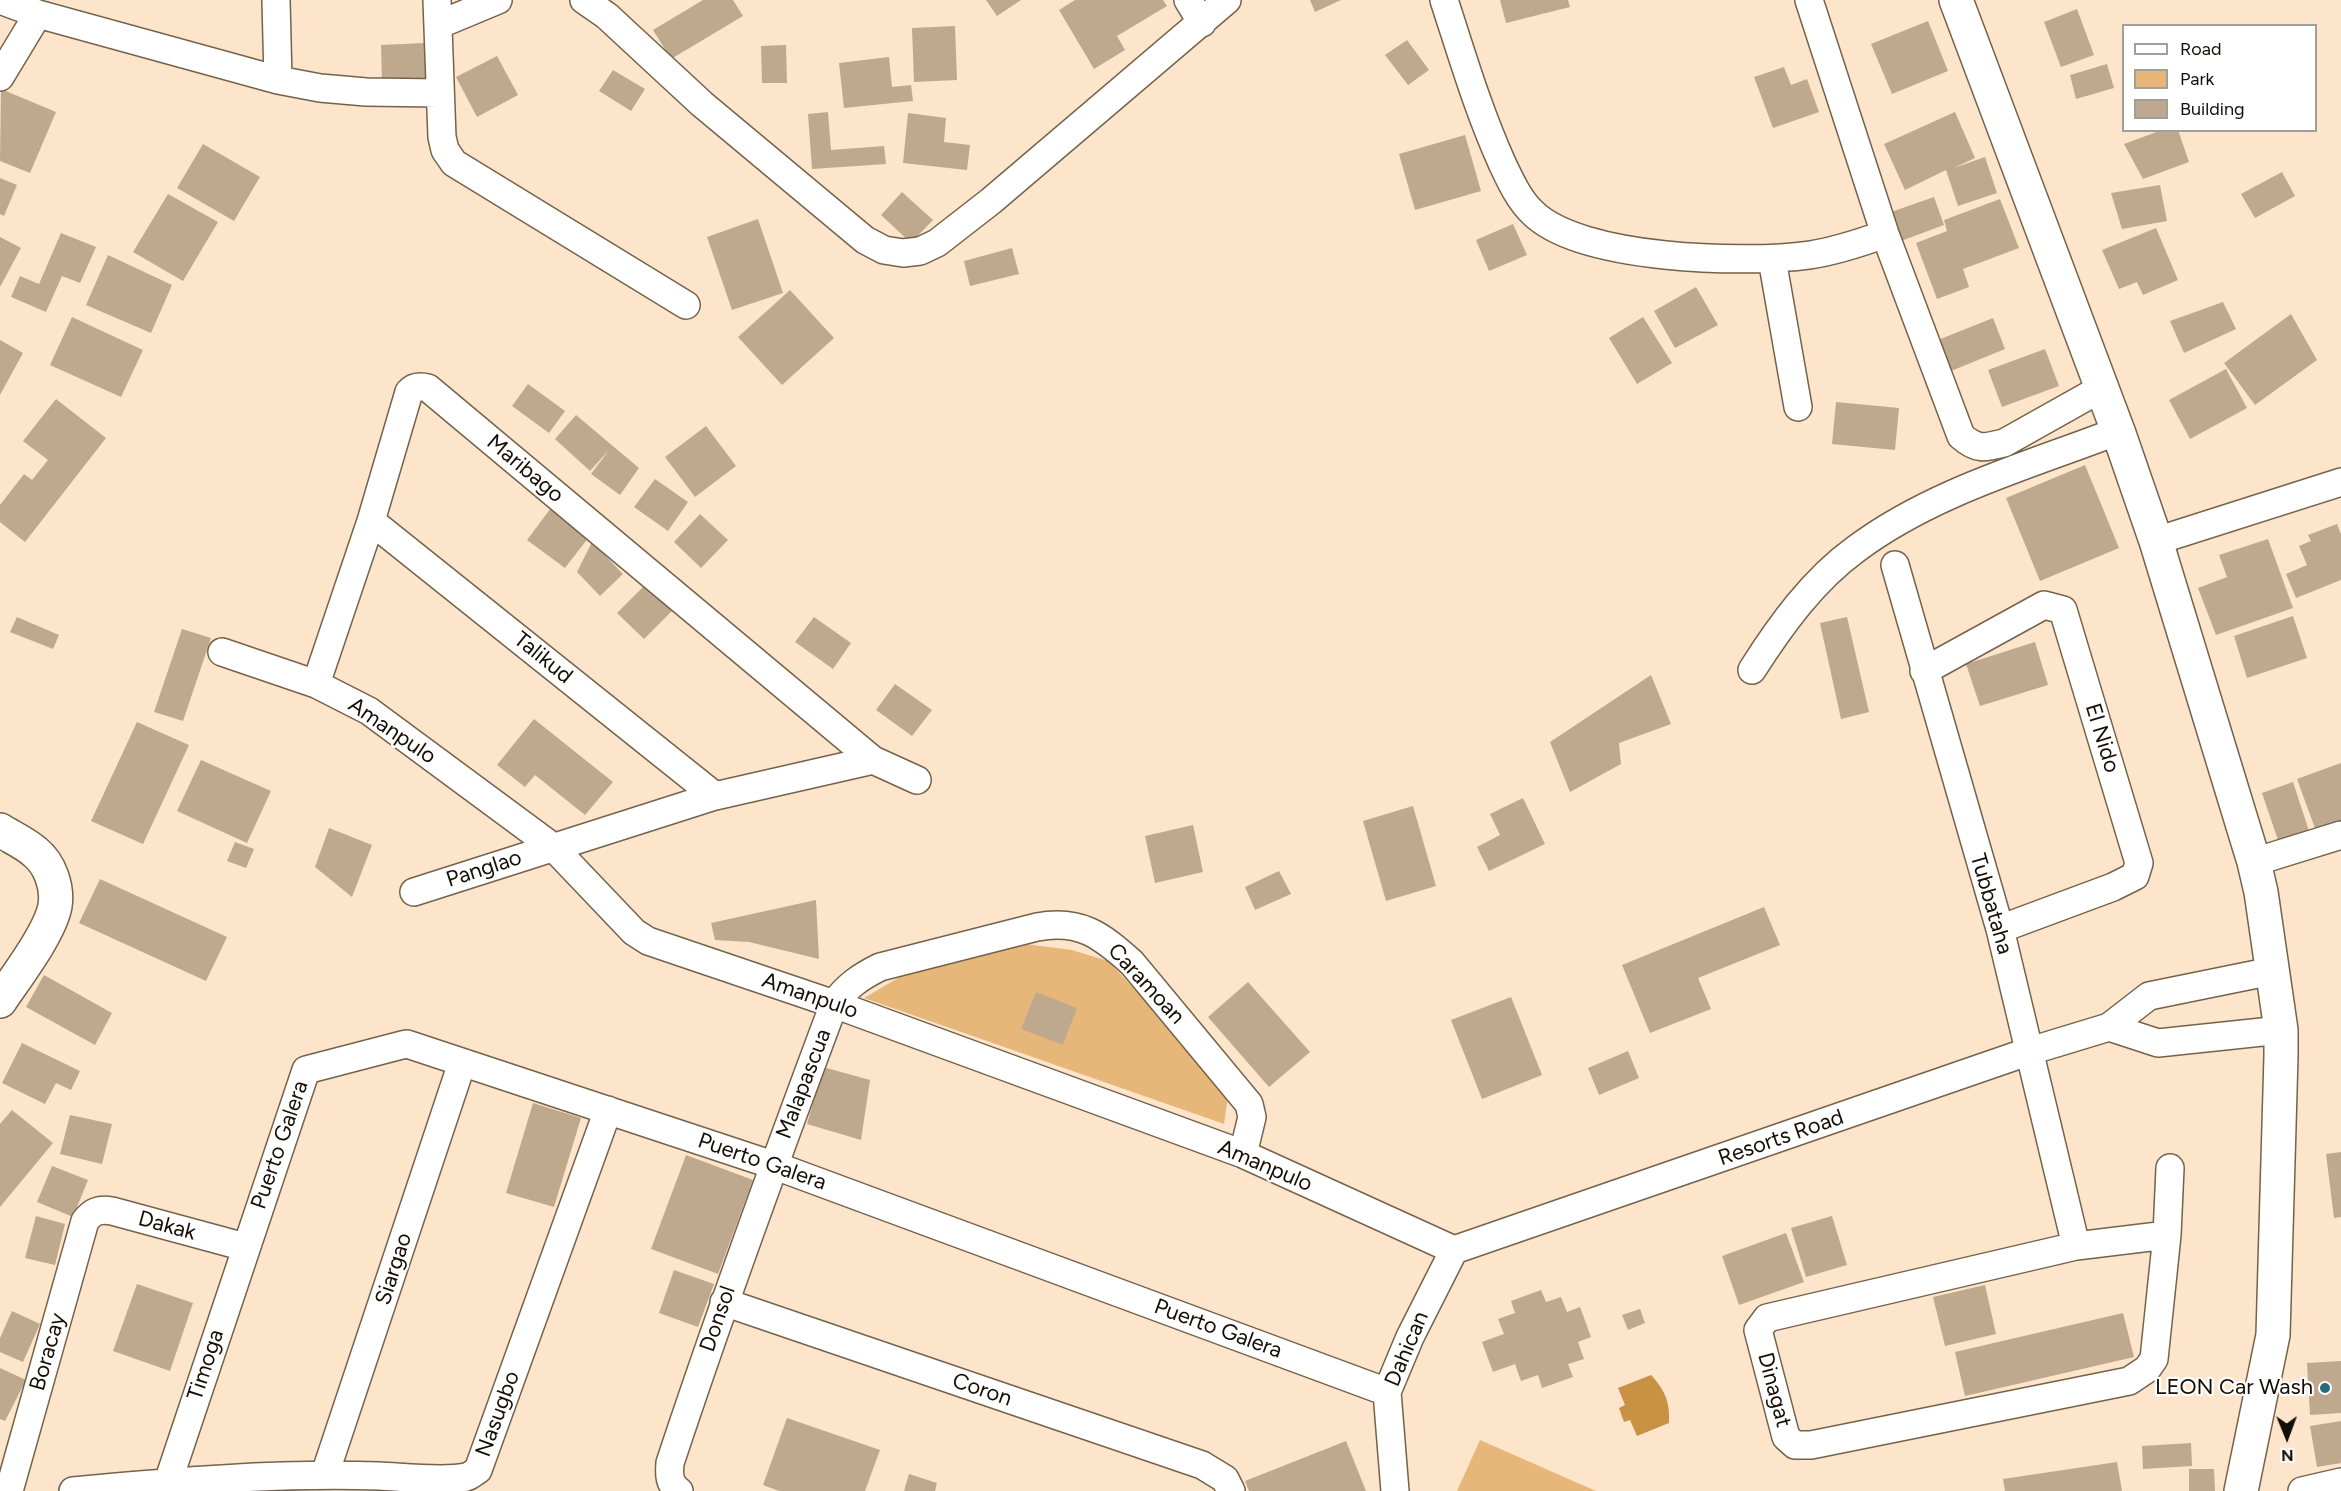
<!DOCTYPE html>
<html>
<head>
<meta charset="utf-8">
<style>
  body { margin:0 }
  #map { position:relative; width:2341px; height:1491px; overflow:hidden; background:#fce5ca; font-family:Figtree,sans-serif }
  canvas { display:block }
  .legend { position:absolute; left:2122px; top:24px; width:195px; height:108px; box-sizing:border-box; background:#fff; border:2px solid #a19f9b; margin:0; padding:8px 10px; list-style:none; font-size:18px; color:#150e05 }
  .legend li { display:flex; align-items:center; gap:12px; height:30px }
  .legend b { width:30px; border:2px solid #a19f9b }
  .north { position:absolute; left:2257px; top:1407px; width:60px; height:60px; -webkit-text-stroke:4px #fff; paint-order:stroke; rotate:179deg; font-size:16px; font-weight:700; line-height:24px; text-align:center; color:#150e05 }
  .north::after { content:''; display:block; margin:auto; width:21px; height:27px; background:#150e05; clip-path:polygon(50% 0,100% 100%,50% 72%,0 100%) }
</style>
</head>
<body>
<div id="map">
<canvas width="2341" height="1491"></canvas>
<ul class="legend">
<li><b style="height:8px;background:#fff"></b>Road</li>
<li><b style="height:16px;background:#e7b779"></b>Park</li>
<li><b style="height:16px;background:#bea98f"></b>Building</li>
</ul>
<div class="north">N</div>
</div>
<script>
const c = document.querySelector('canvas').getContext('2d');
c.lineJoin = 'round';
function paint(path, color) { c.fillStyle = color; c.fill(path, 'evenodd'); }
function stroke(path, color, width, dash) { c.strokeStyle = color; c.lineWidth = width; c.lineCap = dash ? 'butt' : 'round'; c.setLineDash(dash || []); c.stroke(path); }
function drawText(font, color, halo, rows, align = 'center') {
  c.font = font + ' Figtree,sans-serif'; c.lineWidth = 4.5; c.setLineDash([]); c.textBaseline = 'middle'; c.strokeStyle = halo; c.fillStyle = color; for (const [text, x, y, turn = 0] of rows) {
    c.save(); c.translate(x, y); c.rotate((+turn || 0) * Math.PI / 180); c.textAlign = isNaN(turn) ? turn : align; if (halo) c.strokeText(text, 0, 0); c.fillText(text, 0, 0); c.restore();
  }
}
paint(new Path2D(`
  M1017,943l55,7 36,11 121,128 -5,35 -360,-126 63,-37z
  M1480,1440l116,51h-139z`), '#e7b779');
paint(new Path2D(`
  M1651,1375c14,15 19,27 18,48l-32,13 -7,-16 -6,2 -5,-14 6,-3 -7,-17z`), '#c89144');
paint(new Path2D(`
  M703,0h30l10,16 -72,43 -18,-29z
  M986,0h35l-24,16z
  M1075,0h88l4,6 -50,30 8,14 -31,19 -35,-59z
  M1310,0h31l-26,12z
  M1500,0h68l2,7 -64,16z
  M2077,9l17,46 -33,12 -17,-45z
  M1928,21l20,50 -56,23 -21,-50z
  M955,26l2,54 -43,2 -2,-54z
  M1407,40l22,30 -21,15 -23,-30z
  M425,43l2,39 -45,2 -1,-39z
  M786,45l1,38h-25l-1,-37z
  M497,56l21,39 -41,22 -21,-40z
  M889,57l3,30 19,-2 2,16 -69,7 -5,-45z
  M2107,64l7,24 -38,11 -6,-24z
  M1784,67l7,18 16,-6 12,33 -46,16 -19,-51z
  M613,70l32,19 -14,22 -32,-20z
  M1,89l55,23 -26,61 -30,-12z
  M828,112l3,38 53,-4 2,18 -74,5 -4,-55z
  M1955,112l20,46 -21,10 31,-11 12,36 -39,13 -12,-36 -41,20 -21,-46z
  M908,113l38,5 -2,24 26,3 -3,25 -64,-7z
  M2162,130h16l11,32 -46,17 -19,-35z
  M1465,135l16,56 -66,19 -16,-56z
  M203,144l57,33 -26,44 -57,-33z
  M2282,172l13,24 -40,22 -14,-24z
  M0,178l17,7 -13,31 -4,-2z
  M2160,185l7,36 -45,8 -11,-36z
  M902,192l31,28 -22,23 -30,-28z
  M168,194l50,28 -35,59 -50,-29z
  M1934,197l10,28 -43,16 -10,-29z
  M2000,199l19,49 -56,21 6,18 -32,12 -21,-56 31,-12 -3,-11z
  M758,219l25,74 -51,17 -25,-73z
  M1513,224l14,31 -38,16 -13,-31z
  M2156,228l22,52 -35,15 -6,-13 -18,7 -17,-39z
  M61,233l35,14 -16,36 -18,-7 -16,36 -35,-15 9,-21 19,8z
  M0,237l21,11 -21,39z
  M1012,248l7,26 -49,12 -6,-25z
  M108,255l64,30 -21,48 -65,-28z
  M1696,287l22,38 -43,23 -21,-37z
  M790,290l44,48 -52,47 -44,-48z
  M2223,302l13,27 -52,24 -14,-32z
  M2291,314l26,46 -62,45 -31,-42z
  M72,317l71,33 -22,47 -71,-32z
  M1643,317l29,46 -35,21 -28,-46z
  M1993,318l12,31 -54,22 -13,-31z
  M0,340l23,13 -23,42z
  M2045,349l14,37 -57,21 -14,-37z
  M2226,369l21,39 -57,31 -21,-39z
  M528,384l37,27 -16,22 -37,-27z
  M56,399l50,39 -81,104 -25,-20v-17l24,-31 8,6 16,-20 -25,-19z
  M1836,402l63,6 -4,42 -63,-6z
  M576,415l63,53 -19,27 -29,-21 18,-24 -19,21 -35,-32z
  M706,426l30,40 -41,31 -30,-40z
  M2085,465l34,83 -79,33 -34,-83z
  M655,479l33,23 -20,29 -34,-24z
  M551,508l38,29 -24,31 -38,-28z
  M700,514l28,26 -27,28 -27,-26z
  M2337,524l4,10v46l-45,18 -10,-24 21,-9 -8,-19 12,-5 -3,-6z
  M2268,539l25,69 -77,27 -18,-47 29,-11 -8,-22z
  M592,542l31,32 -23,22 -23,-24z
  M645,585l27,26 -28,28 -27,-26z
  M2293,616l14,42 -60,20 -13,-42z
  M17,617l42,18 -6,14 -43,-17z
  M814,617l37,26 -18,26 -38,-27z
  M1847,617l22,95 -28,7 -21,-96z
  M182,629l29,9 -28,83 -29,-9z
  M2035,642l13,43 -68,21 -14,-42z
  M1651,675l20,49 -52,19 2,21 -51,28 -20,-50z
  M895,684l37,26 -20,26 -36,-26z
  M534,719l79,63 -28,33 -50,-40 -10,12 -28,-22z
  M137,722l52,23 -46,99 -52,-23z
  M201,760l70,31 -24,52 -70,-32z
  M2341,763v60l-25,8 -19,-52z
  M2293,782l17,52 -31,9 -17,-50z
  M1523,798l22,46 -56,27 -12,-24 23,-12 -10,-21z
  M1413,806l23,80 -50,15 -23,-80z
  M1193,825l10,47 -48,11 -10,-47z
  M329,828l43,17 -20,52 -37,-30z
  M235,842l19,7 -8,19 -19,-7z
  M1279,871l12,23 -36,16 -10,-23z
  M100,879l127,58 -21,44 -127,-58z
  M816,900l3,59 -70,-17 -34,-2 -4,-17z
  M1764,907l16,38 -82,33 13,31 -61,24 -28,-68z
  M44,975l68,38 -17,32 -69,-38z
  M1248,982l62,70 -41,35 -61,-70z
  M1036,992l41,16 -14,37 -42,-16z
  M1511,997l31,78 -60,24 -31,-79z
  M22,1043l58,28 -9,19 -15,-7 -11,21 -43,-21z
  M1628,1051l11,27 -40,17 -11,-27z
  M823,1067l47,13 -9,60 -54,-16z
  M533,1103l48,15 -27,89 -48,-14z
  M12,1110l41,33 -53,64v-83z
  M70,1115l42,9 -10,40 -42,-10z
  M2341,1152v65l-7,1 -8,-64z
  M686,1155l67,25 -35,94 -67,-25z
  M52,1166l36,14 -15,37 -36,-15z
  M36,1216l29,8 -10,41 -30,-7z
  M1832,1216l15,49 -41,12 -15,-49z
  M1786,1233l18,49 -65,23 -17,-49z
  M674,1270l40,14 -16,43 -39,-14z
  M137,1284l56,19 -23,68 -57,-20z
  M1985,1285l11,49 -51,12 -12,-49z
  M1541,1290l5,12 15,-5 6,15 13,-5 11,30 -13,5 6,17 -16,5 5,13 -31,11 -4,-13 -17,6 -6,-17 -22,8 -11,-30 22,-8 -6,-15 17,-6 -4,-12z
  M1640,1309l5,14 -17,7 -6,-15z
  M12,1311l28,13 -17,38 -23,-10v-14z
  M2123,1313l11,44 -169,39 -10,-44z
  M2341,1361v52l-31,2 -3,-52z
  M0,1368l26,12 -21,41 -5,-2z
  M787,1418l93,32 -15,41h-86l-16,-6z
  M2341,1421v42l-24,4 -7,-41z
  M1346,1441l20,50h-117l-4,-10z
  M2191,1443l1,23 -49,3 -1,-23z
  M2117,1462l5,29h-117l-2,-12z
  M2189,1469h25l1,22h-26z
  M909,1474l28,9 -2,8h-31z`), '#bea98f');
const street = new Path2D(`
  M0,0l38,14 240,66 42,8 46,4 74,1
  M276,0l2,80
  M437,0l5,137 3,13 9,13 232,142
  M584,0l23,16 95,88 163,136 19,10 19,3 17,-2 17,-8 54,-42 236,-201
  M1188,0l14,23
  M1444,0c18,55 34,110 58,163 8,17 17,37 31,50 48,47 212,51 277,42 26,-4 50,-12 75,-21
  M1809,0l76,234 76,202c16,14 23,12 43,7l98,-55
  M438,25l60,-25
  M0,77l38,-63
  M1772,259l26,148
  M371,521l344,275
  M2156,541l185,-59
  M1895,565l105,364 76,317
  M222,652l94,32 53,27 184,136 81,85 14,9 186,63 409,150 211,96
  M1752,670c28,-44 61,-90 104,-121 76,-57 174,-84 262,-118
  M1924,671l120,-66 19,5 76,253 -4,13 -22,11 -113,42
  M316,684l55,-163 38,-129c5,-6 11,-6 19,-4l445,372 44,20
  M2254,862l87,-27
  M414,892l301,-96 158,-36
  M2109,1027l49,16 123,-13
  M2167,1235l-91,11 -309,72 -9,12 28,107 9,8h16l318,-64 18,-12 7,-10 13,-124 3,-67
  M1454,1250l576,-199 79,-24 40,-31 123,-25
  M724,1302l478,163 23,14 6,12
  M325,1474l137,-411
  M168,1482l138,-412 96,-25 5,-1 366,121 614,227
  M9,1491l76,-270c8,-10 14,-12 27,-10l133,36
  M73,1491c102,-10 204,-18 306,-15 24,1 65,6 87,1 5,-1 8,-5 12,-7l130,-360
  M679,1491c-10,-7 -10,-16 -9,-28 51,-154 107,-307 164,-459 13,-18 26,-27 46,-37l157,-40c43,-8 64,8 95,36l117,141 3,13 -9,37
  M1395,1491l-8,-99 23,-55 44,-87
  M2302,1491l39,-9`);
const secondary = new Path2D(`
  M1956,0l162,431 38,110 98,321 7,30 20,138v26l-8,279 -32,156
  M0,830c11,7 25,13 35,22 15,12 23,35 20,54 -5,27 -39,71 -55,95`);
stroke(street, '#75624a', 30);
stroke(secondary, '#75624a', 36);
stroke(street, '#fff', 27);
stroke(secondary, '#fff', 33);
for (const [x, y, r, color] of [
  [2325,1388,6,"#246b78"]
]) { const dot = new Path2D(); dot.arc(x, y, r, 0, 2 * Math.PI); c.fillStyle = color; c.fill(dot); stroke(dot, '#fff', 2); }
drawText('22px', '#150e05', '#fff', [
  ["Maribago",525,469,40],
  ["Talikud",543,658,39],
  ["Amanpulo",392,731,34],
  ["El Nido",2102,738,73],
  ["Panglao",484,869,-18],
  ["Tubbataha",1991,904,74],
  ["Caramoan",1146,984,47],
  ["Amanpulo",810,996,19],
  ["Malapascua",804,1084,-69],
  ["Resorts Road",1781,1138,-19],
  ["Puerto Galera",280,1145,-71],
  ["Puerto Galera",762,1162,19],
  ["Amanpulo",1265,1166,23],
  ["Dakak",167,1226,15],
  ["Siargao",394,1269,-72],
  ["Donsol",718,1319,-71],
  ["Puerto Galera",1218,1329,20],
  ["Dahican",1407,1349,-67],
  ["Boracay",48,1352,-74],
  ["Timoga",206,1365,-72],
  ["Coron",982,1390,19],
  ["Dinagat",1774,1390,75],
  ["Nasugbo",498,1414,-70]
]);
drawText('22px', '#150e05', '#fff', [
  ["LEON Car Wash",2313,1388]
], 'right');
</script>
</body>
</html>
